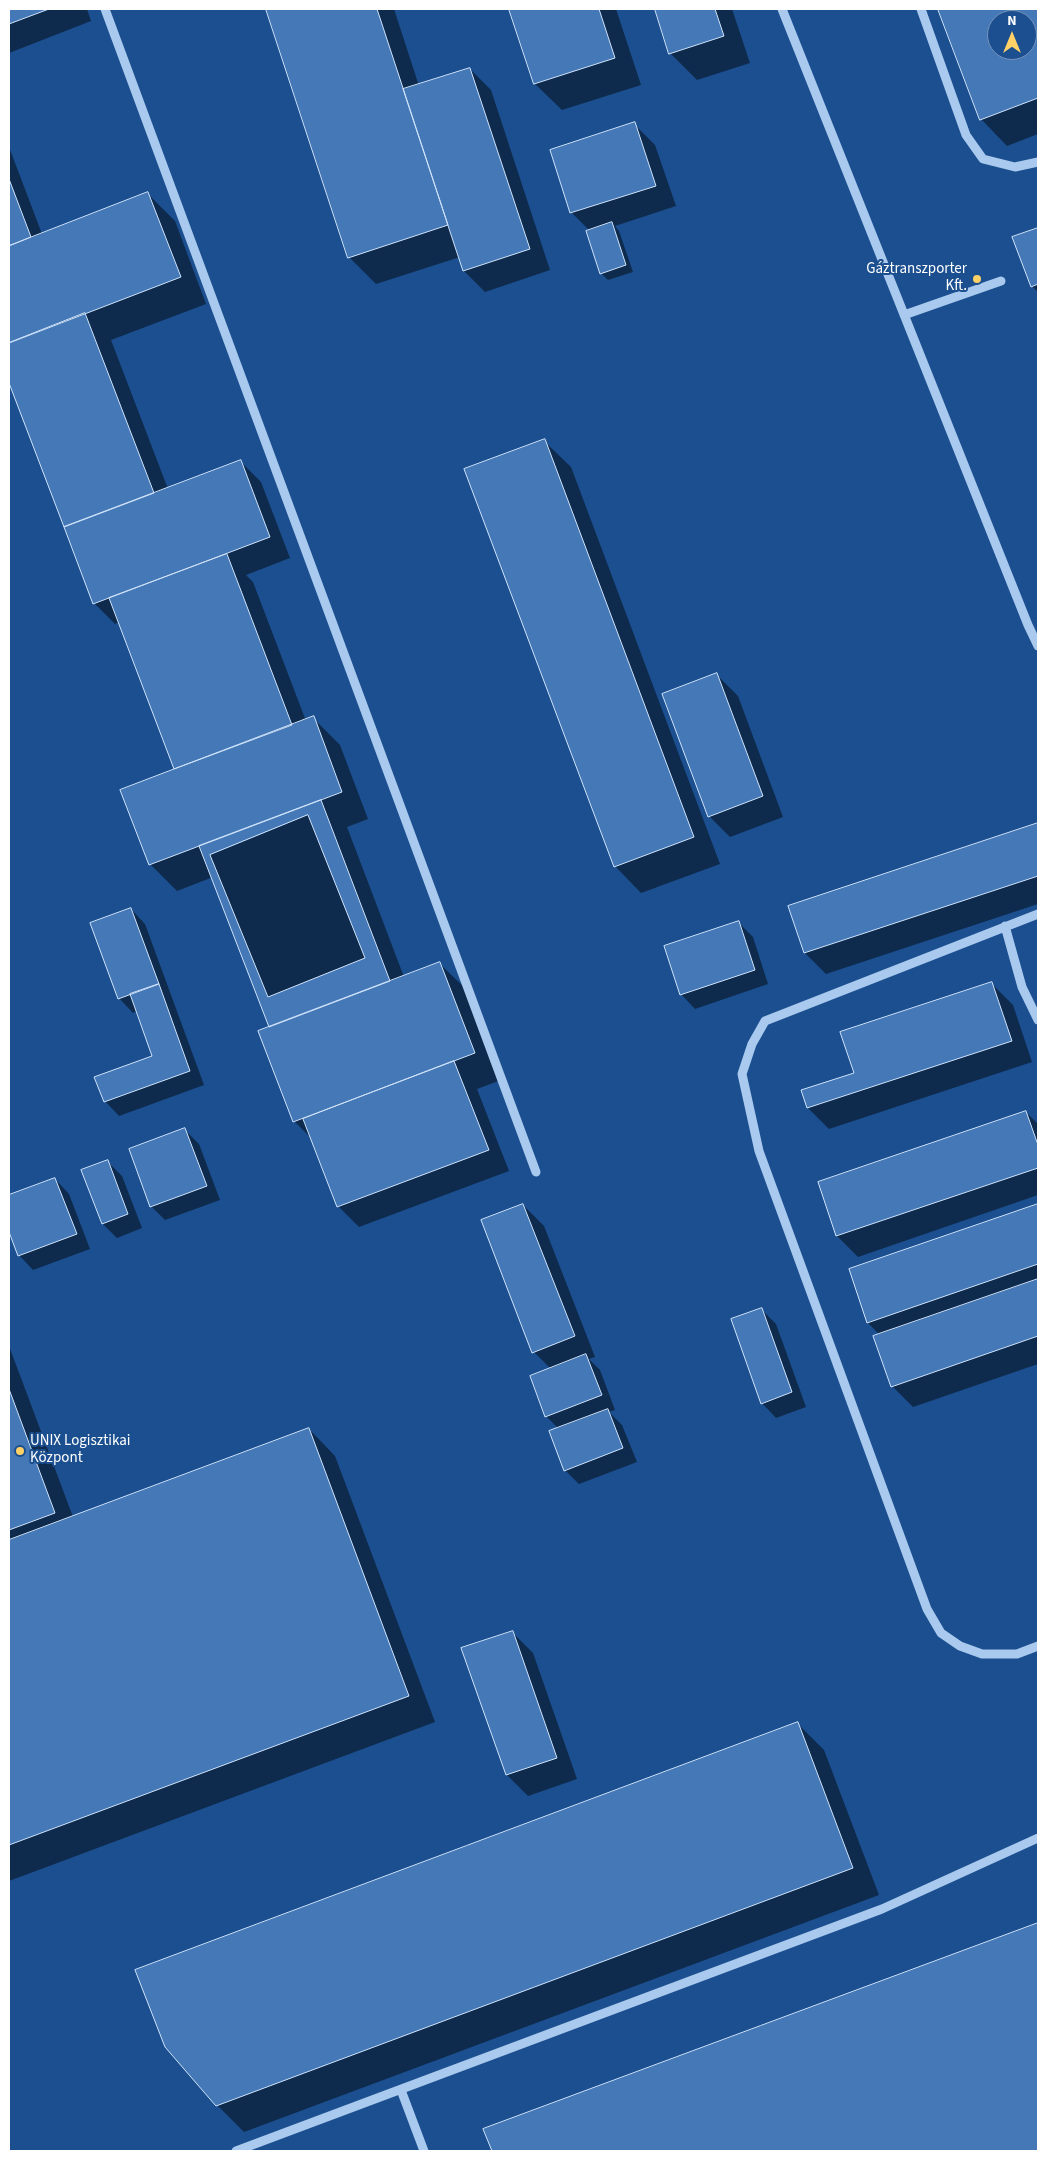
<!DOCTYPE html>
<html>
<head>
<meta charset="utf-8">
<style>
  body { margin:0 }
  #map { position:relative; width:1047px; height:2160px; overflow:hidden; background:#1b4f8f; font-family:"Source Sans 3",sans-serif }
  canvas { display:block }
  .frame { position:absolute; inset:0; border:10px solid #fff; pointer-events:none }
  .north { position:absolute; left:987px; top:10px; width:50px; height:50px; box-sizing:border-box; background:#1b4f8f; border:1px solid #7695bc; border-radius:50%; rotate:0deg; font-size:14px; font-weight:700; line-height:20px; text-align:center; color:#fff }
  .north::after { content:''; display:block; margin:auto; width:18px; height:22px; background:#ffd166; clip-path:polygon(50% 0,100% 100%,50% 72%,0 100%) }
</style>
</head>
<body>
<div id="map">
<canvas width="1047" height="2160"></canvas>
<div class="frame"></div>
<div class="north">N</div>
</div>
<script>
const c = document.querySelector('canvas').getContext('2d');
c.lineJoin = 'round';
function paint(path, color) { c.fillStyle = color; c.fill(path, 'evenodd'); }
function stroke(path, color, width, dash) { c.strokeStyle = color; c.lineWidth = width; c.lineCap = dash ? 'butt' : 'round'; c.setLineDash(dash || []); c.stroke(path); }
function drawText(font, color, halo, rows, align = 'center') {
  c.font = font + ' "Source Sans 3",sans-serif'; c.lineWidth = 4; c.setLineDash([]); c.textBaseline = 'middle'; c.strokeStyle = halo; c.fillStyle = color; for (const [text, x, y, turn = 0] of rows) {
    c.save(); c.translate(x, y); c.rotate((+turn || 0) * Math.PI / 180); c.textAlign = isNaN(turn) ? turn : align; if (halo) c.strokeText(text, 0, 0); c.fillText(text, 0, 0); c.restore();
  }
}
paint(new Path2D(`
  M9,9h78l4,12 -82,32z
  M267,9h127l25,77 51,-17 21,21 59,180 -65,22 -21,-21 -4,-14 -84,27 -27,-27z
  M510,9h106l25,76 -79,25 -27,-26z
  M656,9h76l18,54 -53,17 -27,-27z
  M939,9h99v125l-31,12 -26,-27zM997,20h30v30h-30z
  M634,124l21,21 21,61 -61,20 4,5 14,41 -25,8 -7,-7 -11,-42 -19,-19z
  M9,147l33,87 106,-40 27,27 31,83 -95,36 57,149 72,-28 21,21 29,76 -44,17 7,7 53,139 7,-3 27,27 28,74 -21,8 57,150 36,-13 27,26 34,90 -24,9 32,82 -150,56 -21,-21 -25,-66 -19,-19 -24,-93 -57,-151 -36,14 -27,-27 26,-94 -57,-148 -4,2 -21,-21 -85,-223z
  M1038,229v63l-6,-6 -18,-48z
  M544,441l27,26 149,397 -79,29 -26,-27z
  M717,675l21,21 45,121 -53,20 -21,-21z
  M1038,825v79l-212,70 -21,-21 -15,-46z
  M131,909l14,15 59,161 -85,31 -14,-15 49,-44 -17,-46 -4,2 -14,-15z
  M739,923l14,14 15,47 -73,25 -14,-15z
  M992,984l21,21 19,57 -203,67 -21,-21z
  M1026,1112l12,12v71l-180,62 -21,-21 -18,-53z
  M184,1129l15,15 21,56 -55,20 -14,-14z
  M107,1161l15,15 20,52 -25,10 -14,-14 -20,-54z
  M55,1179l14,15 21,55 -57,21 -14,-15 -10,-27v-32z
  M523,1205l21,21 51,131 -6,2 11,11 15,40 -6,2 13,13 15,37 -58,22 -14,-14 -6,-41 -13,-13 5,-47 -17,-17z
  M1038,1206v158l-125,43 -21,-21 -12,-51 -12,-12 -18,-53z
  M762,1310l14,14 30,83 -30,11 -14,-15z
  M9,1346l64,171 236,-88 26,27 100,266 -426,159z
  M512,1632l21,21 44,126 -49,17 -21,-21z
  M797,1723l27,27 55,145 -635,237 -27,-27z
  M1038,1924v227h-545l-8,-22z`), '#0007');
const building = new Path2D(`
  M9,9h40l-40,15z
  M266,9h111l71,216 -100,33z
  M509,9h90l16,49 -81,26z
  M655,9h60l9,27 -55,18z
  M938,9h100v89l-58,22zM997,20h30v30h-30z
  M470,68l60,181 -67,22 -60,-182z
  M635,122l21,64 -86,27 -20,-63z
  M9,179l22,58 -22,9z
  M148,192l33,85 -172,66v-97z
  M612,222l14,43 -26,9 -14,-43z
  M1038,228v56l-7,3 -19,-50z
  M85,313l69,180 -90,34 -55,-144v-40z
  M545,439l149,398 -80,30 -150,-398z
  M241,460l29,77 -177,67 -29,-77z
  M227,554l65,171 -118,44 -65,-171z
  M717,673l46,123 -55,21 -46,-123z
  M314,716l28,76 -193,73 -29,-75z
  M321,800l69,181 -121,46 -70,-181z
  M308,815l57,143 -97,39 -58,-142z
  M1038,823v53l-234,77 -16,-47z
  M131,908l28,76 -41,15 -28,-76z
  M739,921l16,49 -75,25 -16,-49z
  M440,962l35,91 -182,69 -35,-91z
  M992,982l20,59 -205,67 -6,-18 53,-17 -14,-41z
  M159,984l31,87 -86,31 -10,-25 58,-21 -22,-62z
  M454,1061l35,89 -152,57 -34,-88z
  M1026,1111l12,34v23l-202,68 -18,-54z
  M185,1128l22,58 -57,21 -21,-58z
  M108,1160l20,54 -26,10 -21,-54z
  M55,1178l22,56 -59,22 -9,-24v-37z
  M523,1204l52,132 -43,17 -51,-133z
  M1038,1204v60l-171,59 -18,-54z
  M1038,1279v57l-147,51 -18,-51z
  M762,1308l30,84 -31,12 -30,-85z
  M586,1354l16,41 -57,22 -15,-41z
  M9,1389l46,124 -46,17z
  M608,1409l15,39 -59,23 -15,-40z
  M309,1428l100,268 -400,149v-305z
  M513,1631l44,127 -51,17 -45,-127z
  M798,1722l55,146 -637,238 -51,-59 -30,-77z
  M1038,1923v228h-546l-9,-22z`);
paint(building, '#4478b7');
stroke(building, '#cfe3fa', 1);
stroke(new Path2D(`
  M105,9l431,1163
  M782,9l246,616 10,21
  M921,9l45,126 17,24 32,8 23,-5
  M904,315l97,-34
  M1038,914l-273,107 -13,23 -10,30 17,77 168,458 14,24 19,13 22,8h35l21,-8
  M1005,926l17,61 16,33
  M401,2090l23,61
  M236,2151l646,-242 156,-71`), '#a9c9ee', 9);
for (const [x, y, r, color] of [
  [977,279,5,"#ffd166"],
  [20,1451,5,"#ffd166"]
]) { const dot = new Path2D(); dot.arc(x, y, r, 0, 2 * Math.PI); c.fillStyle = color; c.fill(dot); stroke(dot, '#1b4f8f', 2); }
drawText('15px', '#fff', '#1b4f8f', [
  ["Gáztranszporter",967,270],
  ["Kft.",967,287],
  ["UNIX Logisztikai",30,1442,"left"],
  ["Központ",30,1459,"left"]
], 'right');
</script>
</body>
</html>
